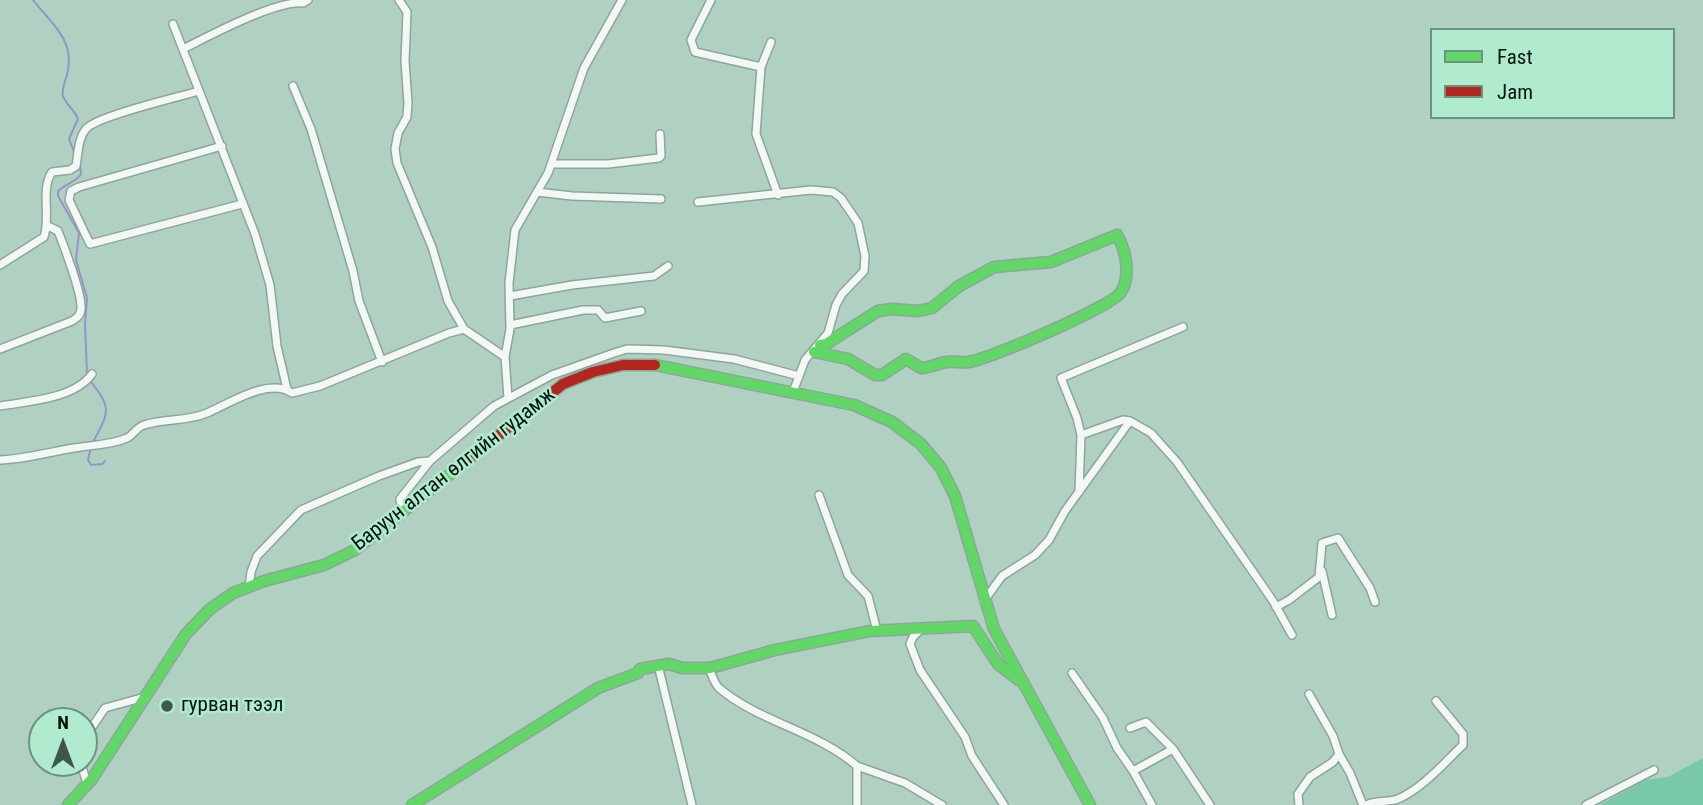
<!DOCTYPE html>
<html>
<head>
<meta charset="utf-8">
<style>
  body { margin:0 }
  #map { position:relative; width:1703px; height:805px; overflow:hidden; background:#b0d0c2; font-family:"Roboto Condensed",sans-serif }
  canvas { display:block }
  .legend { position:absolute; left:1430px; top:28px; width:245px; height:91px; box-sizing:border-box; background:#b0eacf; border:2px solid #6a9481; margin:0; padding:9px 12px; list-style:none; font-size:21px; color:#00140c }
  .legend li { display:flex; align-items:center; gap:14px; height:35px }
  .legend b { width:35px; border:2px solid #6a9481 }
  .north { position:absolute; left:28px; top:707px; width:70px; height:70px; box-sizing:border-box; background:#b0eacf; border:2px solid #6a9481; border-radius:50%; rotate:0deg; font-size:19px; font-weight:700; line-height:28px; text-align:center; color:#00140c }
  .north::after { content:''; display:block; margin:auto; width:24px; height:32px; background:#3e564c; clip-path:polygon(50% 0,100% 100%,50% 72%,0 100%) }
</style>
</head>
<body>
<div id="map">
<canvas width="1703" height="805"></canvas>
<ul class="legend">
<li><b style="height:9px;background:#63d668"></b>Fast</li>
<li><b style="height:9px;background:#b3261e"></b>Jam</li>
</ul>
<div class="north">N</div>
</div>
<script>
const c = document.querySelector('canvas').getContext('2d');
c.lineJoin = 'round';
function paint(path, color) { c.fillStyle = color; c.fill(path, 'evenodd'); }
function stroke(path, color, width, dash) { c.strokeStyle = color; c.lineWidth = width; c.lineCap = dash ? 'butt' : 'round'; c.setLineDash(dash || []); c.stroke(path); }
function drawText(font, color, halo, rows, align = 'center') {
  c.font = font + ' "Roboto Condensed",sans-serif'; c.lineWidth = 5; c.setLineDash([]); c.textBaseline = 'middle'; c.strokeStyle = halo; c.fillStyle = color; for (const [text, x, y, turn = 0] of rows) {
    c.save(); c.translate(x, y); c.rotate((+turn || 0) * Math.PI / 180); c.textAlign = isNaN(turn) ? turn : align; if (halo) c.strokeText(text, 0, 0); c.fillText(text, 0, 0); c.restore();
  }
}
paint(new Path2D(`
  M1703,758v47h-104l46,-25 23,-3z`), '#78c8a9');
stroke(new Path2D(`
  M33,0c17,22 41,39 35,70 -1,8 -7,18 -5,26 3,9 12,14 15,23l-9,20 5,13
  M80,163l1,11c-5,8 -16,10 -23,17v5l21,37 -3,27 11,38 -2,26 2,50
  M89,379c23,30 21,31 4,63
  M91,447l-3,13 3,5 11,-1 3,-3`), '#9096cc', 2);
const street = new Path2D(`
  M399,0l8,12 -2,49 3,42 -1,14 -9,16 -3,16 2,14 35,84 16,54 16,28
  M711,0l-20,40 4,12 66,15 10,-25
  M173,24l82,210 15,51 7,61 10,43
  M183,49c26,-13 93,-49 120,-46l5,-3
  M761,67l-5,67 22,61
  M293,86l18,43 42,142 6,30 23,61
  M222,146l-143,41 -8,4 -2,9 21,44 152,-40
  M551,164h57l51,-6 2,-2 -1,-22
  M537,192l35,4 89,3
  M698,202l113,-12 22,2 8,6 17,25 7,33 -1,15 -22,23 -6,11 -8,28 -23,27 -12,32
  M0,265l44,-28c7,-21 -4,-47 8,-65l18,-2 6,-4c2,-11 2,-28 10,-37 10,-13 93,-32 113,-38
  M510,296l62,-11 82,-9 14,-10
  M510,325l73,-15h15l7,8 36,-7
  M0,349l72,-28c5,-3 9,-6 9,-13 1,-14 -17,-62 -23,-77l-10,-5
  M508,398l-3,-41 5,-28 -1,-46 6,-53 33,-57 36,-105 38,-68
  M0,406c29,-5 74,-7 92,-32
  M1081,435l42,-15 7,1 21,12 26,29 96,139 19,34
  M0,460c25,-1 49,-8 74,-12 18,-3 37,-3 53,-10 6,-3 10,-11 17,-13 21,-7 42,-3 63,-12 22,-9 61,-36 85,-20l28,-7 129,-53 15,-4 41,28
  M1079,492l2,-57 -4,-17 -16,-40 122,-51
  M819,495l29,80 20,21 9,35
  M402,512l-2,-13 30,-38 64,-55 58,-31 62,-22 13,-4 37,1 70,9 65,17
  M1322,571l10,44
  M249,587l2,-15 6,-16 44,-46 78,-34 39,-14 12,-1
  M984,601l18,-25 33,-21 14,-15 16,-29 65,-90
  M1276,607l13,-7 30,-23 3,-34 16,-5 32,50 5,14
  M921,629l-8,8 -3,7 10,26 45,67 7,19 32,49
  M658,665l34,140
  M709,668c3,7 5,15 10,20 40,34 98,43 138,78v39
  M1072,673l31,45 14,30 16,23
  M1130,728l16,-6 27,27
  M84,739l21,-31 40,-11
  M1339,754l11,19 13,32
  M81,763l6,21
  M857,766l48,17 37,22
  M1152,805l-19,-34 40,-22 37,56
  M1299,805l-1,-11 12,-17 23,-15 6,-8 -6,-18 -24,-42
  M1366,805c13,-6 22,-2 32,-6 25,-11 46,-36 65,-54v-11l-27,-33
  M1586,805l68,-35`);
const fast = new Path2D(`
  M814,352l34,7 27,16h7l24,-16 15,9c9,0 17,-5 26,-6 7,-1 15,1 22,0 20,-3 143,-55 152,-70 10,-16 5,-42 -4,-57l-66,27 -57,5 -35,19 -27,22 -14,3 -26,-2 -14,2 -52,33 -6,1
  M655,365l199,40 38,17 29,22 20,24 14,28 39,133 96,176
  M68,805l24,-26 94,-145 24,-25 23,-16 31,-12 60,-16 31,-15 104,-83
  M412,805l186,-117 40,-15 2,-4 29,-5 13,4h28l65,-18 95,-19 103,-5 25,38 21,16`);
const jam = new Path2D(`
  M459,467l104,-83 30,-12 30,-7h32`);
stroke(street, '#8ca69a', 10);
stroke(fast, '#8ca69a', 13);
stroke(jam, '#8ca69a', 13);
stroke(street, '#f3f8f6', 7);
stroke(fast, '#63d668', 10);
stroke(jam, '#b3261e', 10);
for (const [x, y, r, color] of [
  [167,706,7,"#3e564c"]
]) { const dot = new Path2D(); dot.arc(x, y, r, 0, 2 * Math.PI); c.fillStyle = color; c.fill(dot); stroke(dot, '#b0eacf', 2.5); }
drawText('21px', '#00140c', '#b0eacf', [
  ["Баруун алтан өлгийн гудамж",454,470,-38]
]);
drawText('21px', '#00140c', '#b0eacf', [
  ["гурван тээл",181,706]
], 'left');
</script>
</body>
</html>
